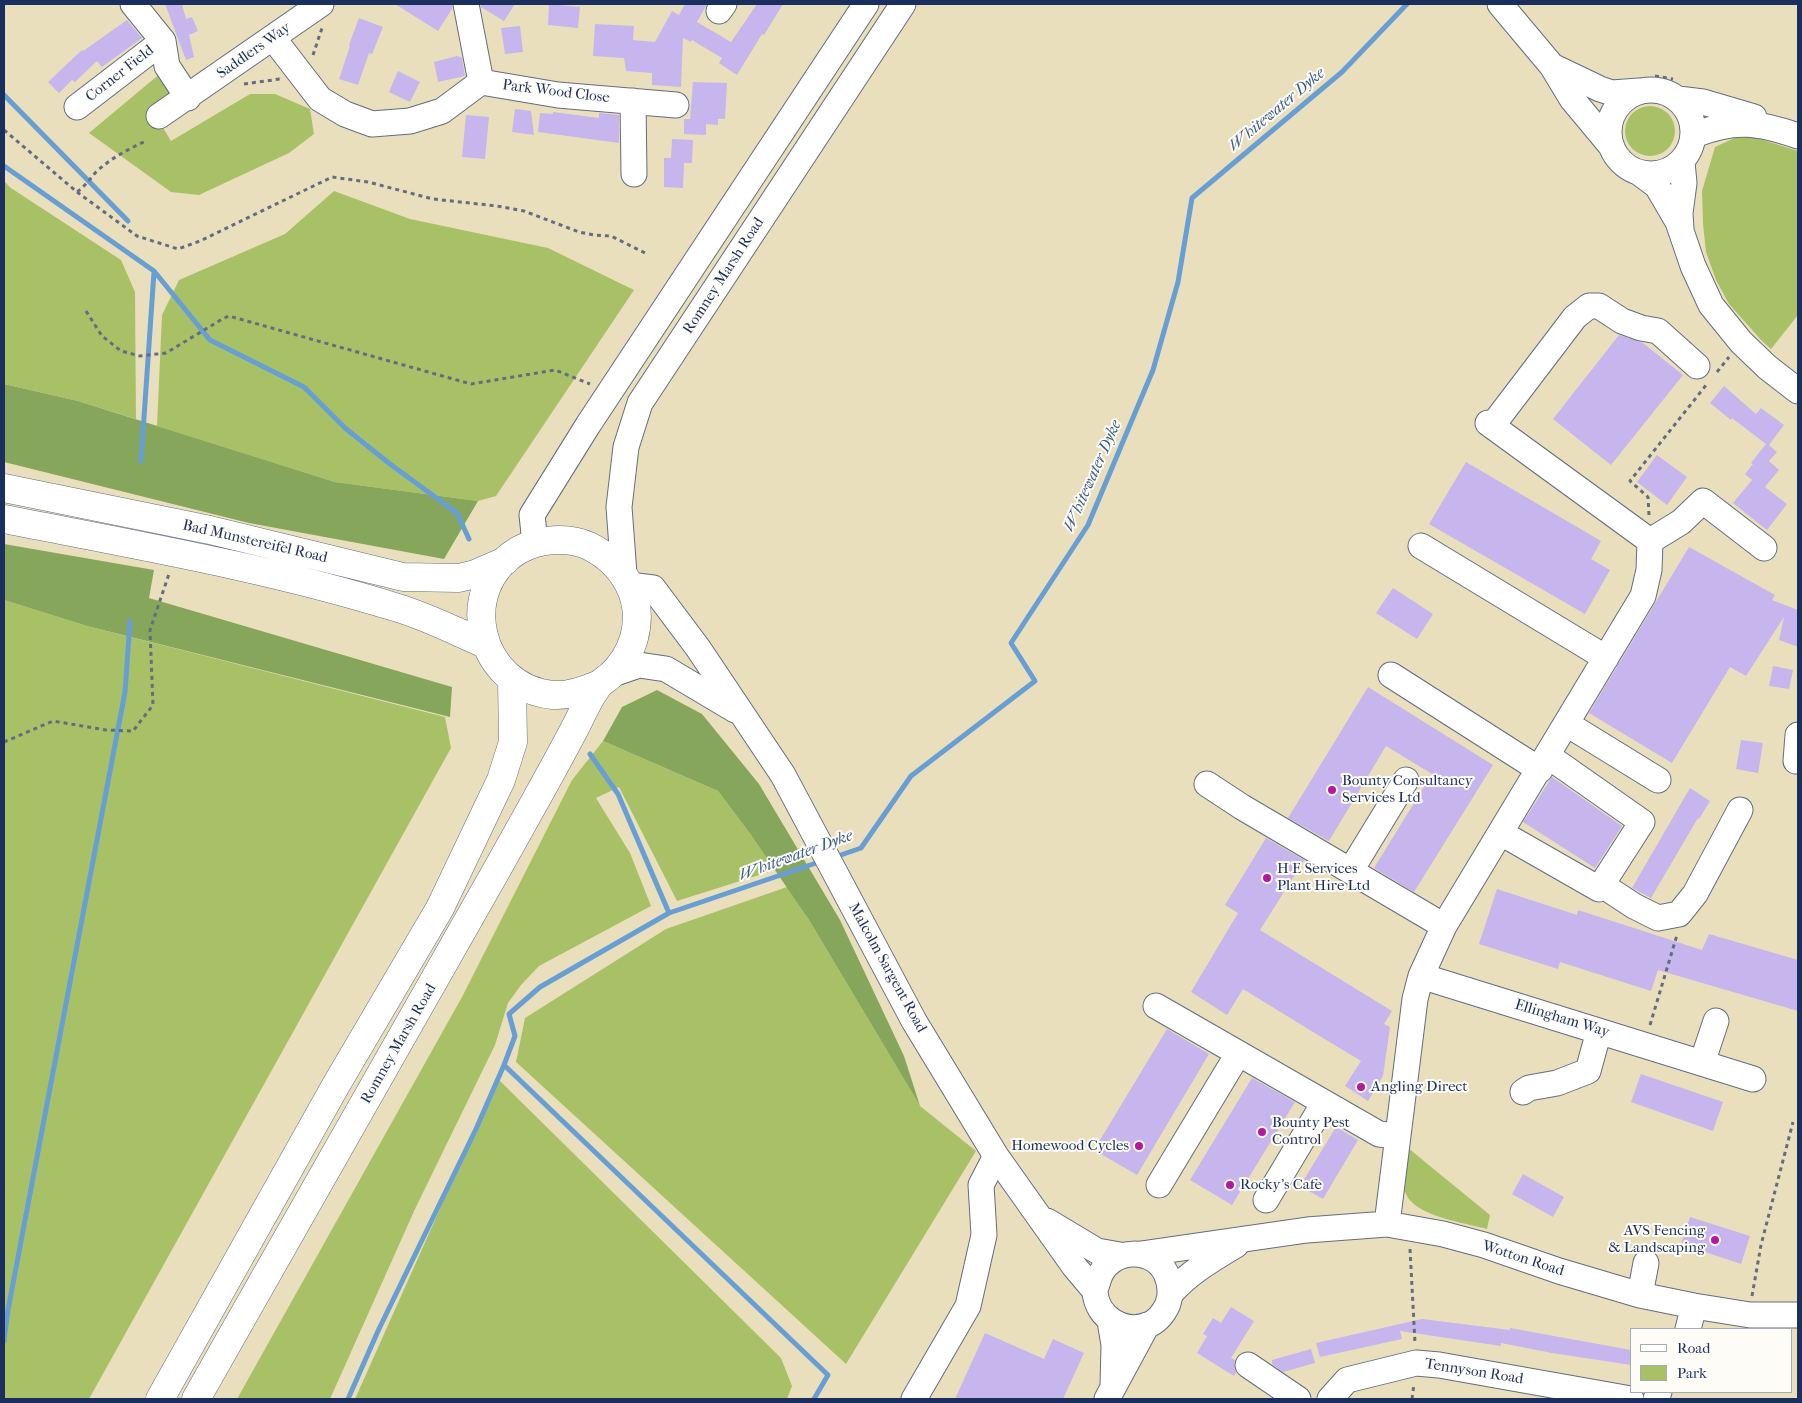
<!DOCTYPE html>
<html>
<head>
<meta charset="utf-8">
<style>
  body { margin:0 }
  #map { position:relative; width:1802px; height:1403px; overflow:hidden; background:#eadfbc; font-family:"IM FELL French Canon",serif }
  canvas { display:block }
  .frame { position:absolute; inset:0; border:5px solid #1b2f5e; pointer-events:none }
  .legend { position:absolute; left:1630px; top:1328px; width:162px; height:65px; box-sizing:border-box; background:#fdfcf7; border:1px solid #a3aaba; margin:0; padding:6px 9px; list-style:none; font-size:15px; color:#1b2f5e }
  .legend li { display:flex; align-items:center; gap:10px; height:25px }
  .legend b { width:25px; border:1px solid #a3aaba }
</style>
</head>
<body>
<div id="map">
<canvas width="1802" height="1403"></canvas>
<div class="frame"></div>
<ul class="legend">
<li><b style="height:6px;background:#fff"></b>Road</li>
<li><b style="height:14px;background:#a9c166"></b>Park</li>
</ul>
</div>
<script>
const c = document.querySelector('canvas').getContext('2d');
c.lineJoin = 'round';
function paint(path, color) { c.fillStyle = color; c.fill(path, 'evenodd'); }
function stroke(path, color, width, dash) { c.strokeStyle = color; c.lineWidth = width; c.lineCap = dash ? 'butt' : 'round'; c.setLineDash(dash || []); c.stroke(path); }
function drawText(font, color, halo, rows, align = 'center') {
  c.font = font + ' "IM FELL French Canon",serif'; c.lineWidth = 4; c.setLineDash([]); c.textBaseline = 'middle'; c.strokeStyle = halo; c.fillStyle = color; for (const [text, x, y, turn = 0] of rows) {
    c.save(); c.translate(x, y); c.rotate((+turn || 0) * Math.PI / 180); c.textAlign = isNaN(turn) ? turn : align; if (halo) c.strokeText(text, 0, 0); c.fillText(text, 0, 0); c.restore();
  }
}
paint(new Path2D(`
  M162,72l12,18 -18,26 15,25 79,-47h25l35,15 4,25 -25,19 -90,42 -28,-3 -82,-59z
  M1625 131a25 25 0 1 1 50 0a25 25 0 1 1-50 0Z
  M1741,135l19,4 38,12v164l-27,34 -9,-8 -33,-37 -13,-24 -10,-28 -3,-28 -1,-33 13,-44z
  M4,181l7,7 110,72 14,32 1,127 -58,-18 -74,-17z
  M334,191l76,28 138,29 86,42 -138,206 -18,5 -143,-19 -178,-56 5,-111 17,-35 106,-46z
  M4,600l83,26 358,91 6,31 -362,651h-85z
  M603,741l115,50 33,44 24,35 -98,31 -58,-114 -23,11 34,55 21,53 -112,60 -18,19 -13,18 -13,42 -80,164 -85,190h-93l225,-402 110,-217z
  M787,887l22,33 111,186 56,45 -130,213 -330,-302 9,-44 141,-89z
  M498,1079l283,279 11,28 -5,13h-432z
  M1408,1148l82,67 -3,14c-22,-6 -72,-13 -81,-35 -5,-11 0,-34 2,-46z`), '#a9c166');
paint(new Path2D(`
  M4,384l74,17 257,81 143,19 -34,58 -195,-36 -245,-61z
  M4,544l150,26 -5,28 303,89 -2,30 -363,-91 -83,-26z
  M657,690l45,24 57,70 81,136 64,136 16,50 -111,-186 -58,-85 -33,-44 -115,-50 19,-34z`), '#86a75b');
stroke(new Path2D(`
  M4,95l124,126
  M4,166l150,105 56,69 94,47 41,41 45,36 67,49 12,26
  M141,461l13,-189
  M590,754l28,40 51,119
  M835,857l26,-9 50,-72 124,-95 -24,-38 77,-118 65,-155 25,-88 14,-84 150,-126 65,-68
  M504,1065l324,310 -14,24
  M4,1341l4,-31 117,-618 5,-71
  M348,1399l30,-68 98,-202 28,-64 11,-29 -6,-22 31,-27 129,-74 153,-52`), '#679fd5', 5);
paint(new Path2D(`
  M165,4h17l4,15 6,-2 6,14 -9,4 5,22 -8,3z
  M395,4h57v5l-14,22z
  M481,4h34l-11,17 -23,-14z
  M549,4l31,3 -2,21 -30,-3z
  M685,4h22l-10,18 34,20 26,-38h26l-19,31 -2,-1 -25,41 -18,-12 3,-5 -30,-18 -1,2 -8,-4 -2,49 -29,-2v-12l-26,-2 -2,-13 -31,-2 2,-32 39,2 -1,14 22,2 17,-31 7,4z
  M359,18l24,9 -11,27 -3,-1 -11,32 -19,-6 11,-33 -1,-1z
  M127,20l15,18 -40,29 -5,-6 -22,21 -3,-2 -13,13 -11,-11 34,-32 1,1z
  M520,26l3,26 -18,2 -4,-26z
  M457,56l5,2 3,18 -27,6 -4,-20z
  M398,71l22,11 -10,20 -21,-10z
  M693,82l34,1 -2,36h-7v6l-12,-1v11l-22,-1v-15h6z
  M515,109l16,2 3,24 -22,-3z
  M553,112l46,6v-5l20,2v28l-81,-11 2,-19 13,1z
  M466,115l23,2 -4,42 -23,-2z
  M672,139l21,1 -1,23h-8l-1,25 -19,-1v-29h7z
  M1619,335l24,8 40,32 -72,90 -58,-46z
  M1724,386l32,28 5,-6 23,17 -15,20 8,7 -8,9 10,9 -14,17 22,17 -20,26 -34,-27 19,-23 -7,-6 8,-10 -2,-1 15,-19 -34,-26 -1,2 -21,-17z
  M1657,455l30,22 -20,28 -30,-23z
  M1466,462l135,79 -10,18 19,11 -25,44 -156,-90z
  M1689,547l86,48 -3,5 26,10v37l-19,-7 5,-23 -38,59 -16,-9 -58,96 -83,-50z
  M1393,588l40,26 -16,25 -41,-26z
  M1773,666l20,4 -4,19 -20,-3z
  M1368,687l125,78 -79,127 -40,-24 58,-94 -46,-28 -57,95 -41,-23z
  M1741,740l22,3 -5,30 -22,-4z
  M1552,777l70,49 -27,42 -72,-46z
  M1690,788l20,13 -11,18 -1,-1 -47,80 -19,-10z
  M1266,838l38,22 -44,70 132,81 -8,13 6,3 -7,49 -15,25 -23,-15 16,-25 -48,-29 -70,-43 -16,26 -36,-23 47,-79 -13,-8z
  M1497,889l80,26 1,-5 124,40 7,-16 89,26v51l-140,-41 -7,21 -91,-29 -2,7 -79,-25z
  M1167,1029l42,25 -72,121 -43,-25z
  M1641,1074l82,28 -10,29 -82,-29z
  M1252,1078l43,24 -63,103 -42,-25z
  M1336,1127l22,13 -35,59 -23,-13z
  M1523,1174l41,23 -11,20 -41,-23z
  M1690,1217l60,19 -9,28 -60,-20z
  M1231,1307l23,14 -23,37 4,2 -1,4 2,9 -2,3 -37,-23 10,-17 -4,-2 10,-16 8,5z
  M1422,1319l88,11v-2l121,22v15l-79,-12 -51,-10v3l-101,-15 2,8 -82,18 -4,-14z
  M985,1333l59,26 9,-20 31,14 -21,46h-108z
  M1311,1349l4,14 -32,9 -11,-8v-4z`), '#c7b5ed');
const minor = new Path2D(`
  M133,4l30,37 4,25 21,32
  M466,4l15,78
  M1500,4l52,62 20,33 40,48
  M719,11l5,-7
  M273,38l47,61 25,15 27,10 38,-3 32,-10 39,-29 77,13 118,10
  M1552,66l48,23 12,4 27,-2
  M1609 132a42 42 0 1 1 84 0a42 42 0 1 1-84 0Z
  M1678,99l25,3 51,15
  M633,101l1,73
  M77,107l86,-66
  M159,116l162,-112
  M1694,135c41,-16 64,-13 104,1
  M1638,172l19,14 21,36 15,44 18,39 30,37 26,25 31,24
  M1681,229l-1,-16 4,-30 -2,-21
  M1488,423l162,118
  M1492,426l83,-109 14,-11h10l23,15 19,7 17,3 39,35
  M1650,541l31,-19 22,-21 61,47
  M535,543l-3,-28 56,-90 278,-421
  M1421,546l185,112
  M624,574l-5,-67 7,-60 14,-44 263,-399
  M629,585l24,3 45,60 85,127 131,246 82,135 78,110 21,25
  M613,674l26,-9 27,4 69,41
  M1391,675l149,95
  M1567,724l91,56
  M1796,761l2,-26
  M1207,784l35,23 202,119
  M1501,833l98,56 43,-67 -94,-66
  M1351,870l55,-90
  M1602,885l32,21 24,12 21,-4 16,-20 45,-84
  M1421,976l332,103
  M1156,1006l223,128 18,2
  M1702,1063l14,-42
  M1523,1092l6,-4 28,-5 31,-12 11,-40
  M1159,1185l79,-131
  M1266,1200l58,-97
  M1047,1221l50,30 23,4
  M1387,1224l28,-225 6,-23 23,-50 199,-330 6,-26 1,-29
  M1141,1254l166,-24 80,-6 56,10 41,11 75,26 81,24 54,11 56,9h48
  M1170,1294c0,-5 0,-10 -2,-15 -9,-34 -61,-33 -70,2 -1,4 -3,7 -3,11 2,26 29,42 53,33 8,-3 15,-11 19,-19 2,-4 2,-10 5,-14 18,-20 41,-33 64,-47
  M1640,1295l6,-32
  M1110,1321l4,24 -1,40
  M1688,1329l6,-23
  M1248,1365l50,34
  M914,1399l54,-93 16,-71 -3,-50 15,-29
  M1107,1399l40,-74
  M1330,1399l17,-19 69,-17 23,2 192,34
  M1656,1399l3,-7`);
const major = new Path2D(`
  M4,488l206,42 193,47 56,1 16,-4 30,-13
  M4,519c132,26 265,49 394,89 30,9 59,24 87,36
  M160,1399l176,-314 104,-177 61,-128 12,-38 -1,-62
  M196,1399c113,-197 226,-395 337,-594 15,-27 30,-54 44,-81 6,-12 11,-24 19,-35 3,-6 9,-9 14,-13 11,-10 20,-24 24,-38 11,-40 -11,-75 -45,-92 -21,-10 -50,-7 -70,4 -65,38 -41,138 34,145 16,1 30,-4 44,-10`);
stroke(minor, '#636d7f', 27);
stroke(major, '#636d7f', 29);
stroke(new Path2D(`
  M313,55l9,-27
  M1655,76l18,3
  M244,84l36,-5
  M4,130l73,62c8,-6 13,-13 19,-20 14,-13 32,-23 50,-31
  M77,192l60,44 41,13 22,-8 132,-64 36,5 65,17 64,7 27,5 55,21 15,3 17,1 36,18
  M86,311l16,25 19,15 19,5 26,-3 58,-35 5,-2 242,68 84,-14 35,14
  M1717,372l12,-15
  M1649,515l-1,-18 -18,-16 77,-97
  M4,742l49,-21 53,9 27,1 20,-26 -3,-75 19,-56
  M1650,1025l27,-90
  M1410,1249l5,94
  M1752,1296l9,-51 32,-123
  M1412,1399l2,-15`), '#636d7f', 3, [4, 4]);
stroke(minor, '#fff', 25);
stroke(major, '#fff', 28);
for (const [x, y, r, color] of [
  [1332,790,5,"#b5179e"],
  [1267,878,5,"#b5179e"],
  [1361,1087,5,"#b5179e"],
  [1262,1132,5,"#b5179e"],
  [1139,1146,5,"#b5179e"],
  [1230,1185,5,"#b5179e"],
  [1715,1240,5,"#b5179e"]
]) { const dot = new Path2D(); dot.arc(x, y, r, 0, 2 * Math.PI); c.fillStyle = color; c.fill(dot); stroke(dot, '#fdfcf7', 2); }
drawText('15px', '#1b2f5e', '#fdfcf7', [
  ["Saddlers Way",254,51,-35],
  ["Corner Field",120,74,-38],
  ["Park Wood Close",556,92,7],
  ["Romney Marsh Road",724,276,-57],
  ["Bad Munstereifel Road",255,542,13],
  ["Malcolm Sargent Road",887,968,61],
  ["Ellingham Way",1562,1019,17],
  ["Romney Marsh Road",399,1044,-60],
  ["Wotton Road",1523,1259,18],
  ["Tennyson Road",1474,1372,9]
]);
drawText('15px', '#1b2f5e', '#fdfcf7', [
  ["Bounty Consultancy",1342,781],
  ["Services Ltd",1342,798],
  ["H E Services",1277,869],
  ["Plant Hire Ltd",1277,886],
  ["Angling Direct",1371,1087],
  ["Bounty Pest",1272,1123],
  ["Control",1272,1140],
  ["Homewood Cycles",1129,1146,"right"],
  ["Rocky's Cafe",1240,1185],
  ["AVS Fencing",1705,1231,"right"],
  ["& Landscaping",1705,1248,"right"]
], 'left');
drawText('italic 16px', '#395c8e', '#fdfcf7', [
  ["Whitewater Dyke",1277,110,-40],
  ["Whitewater Dyke",1093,476,-66],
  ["Whitewater Dyke",796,856,-20]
]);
</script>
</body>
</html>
